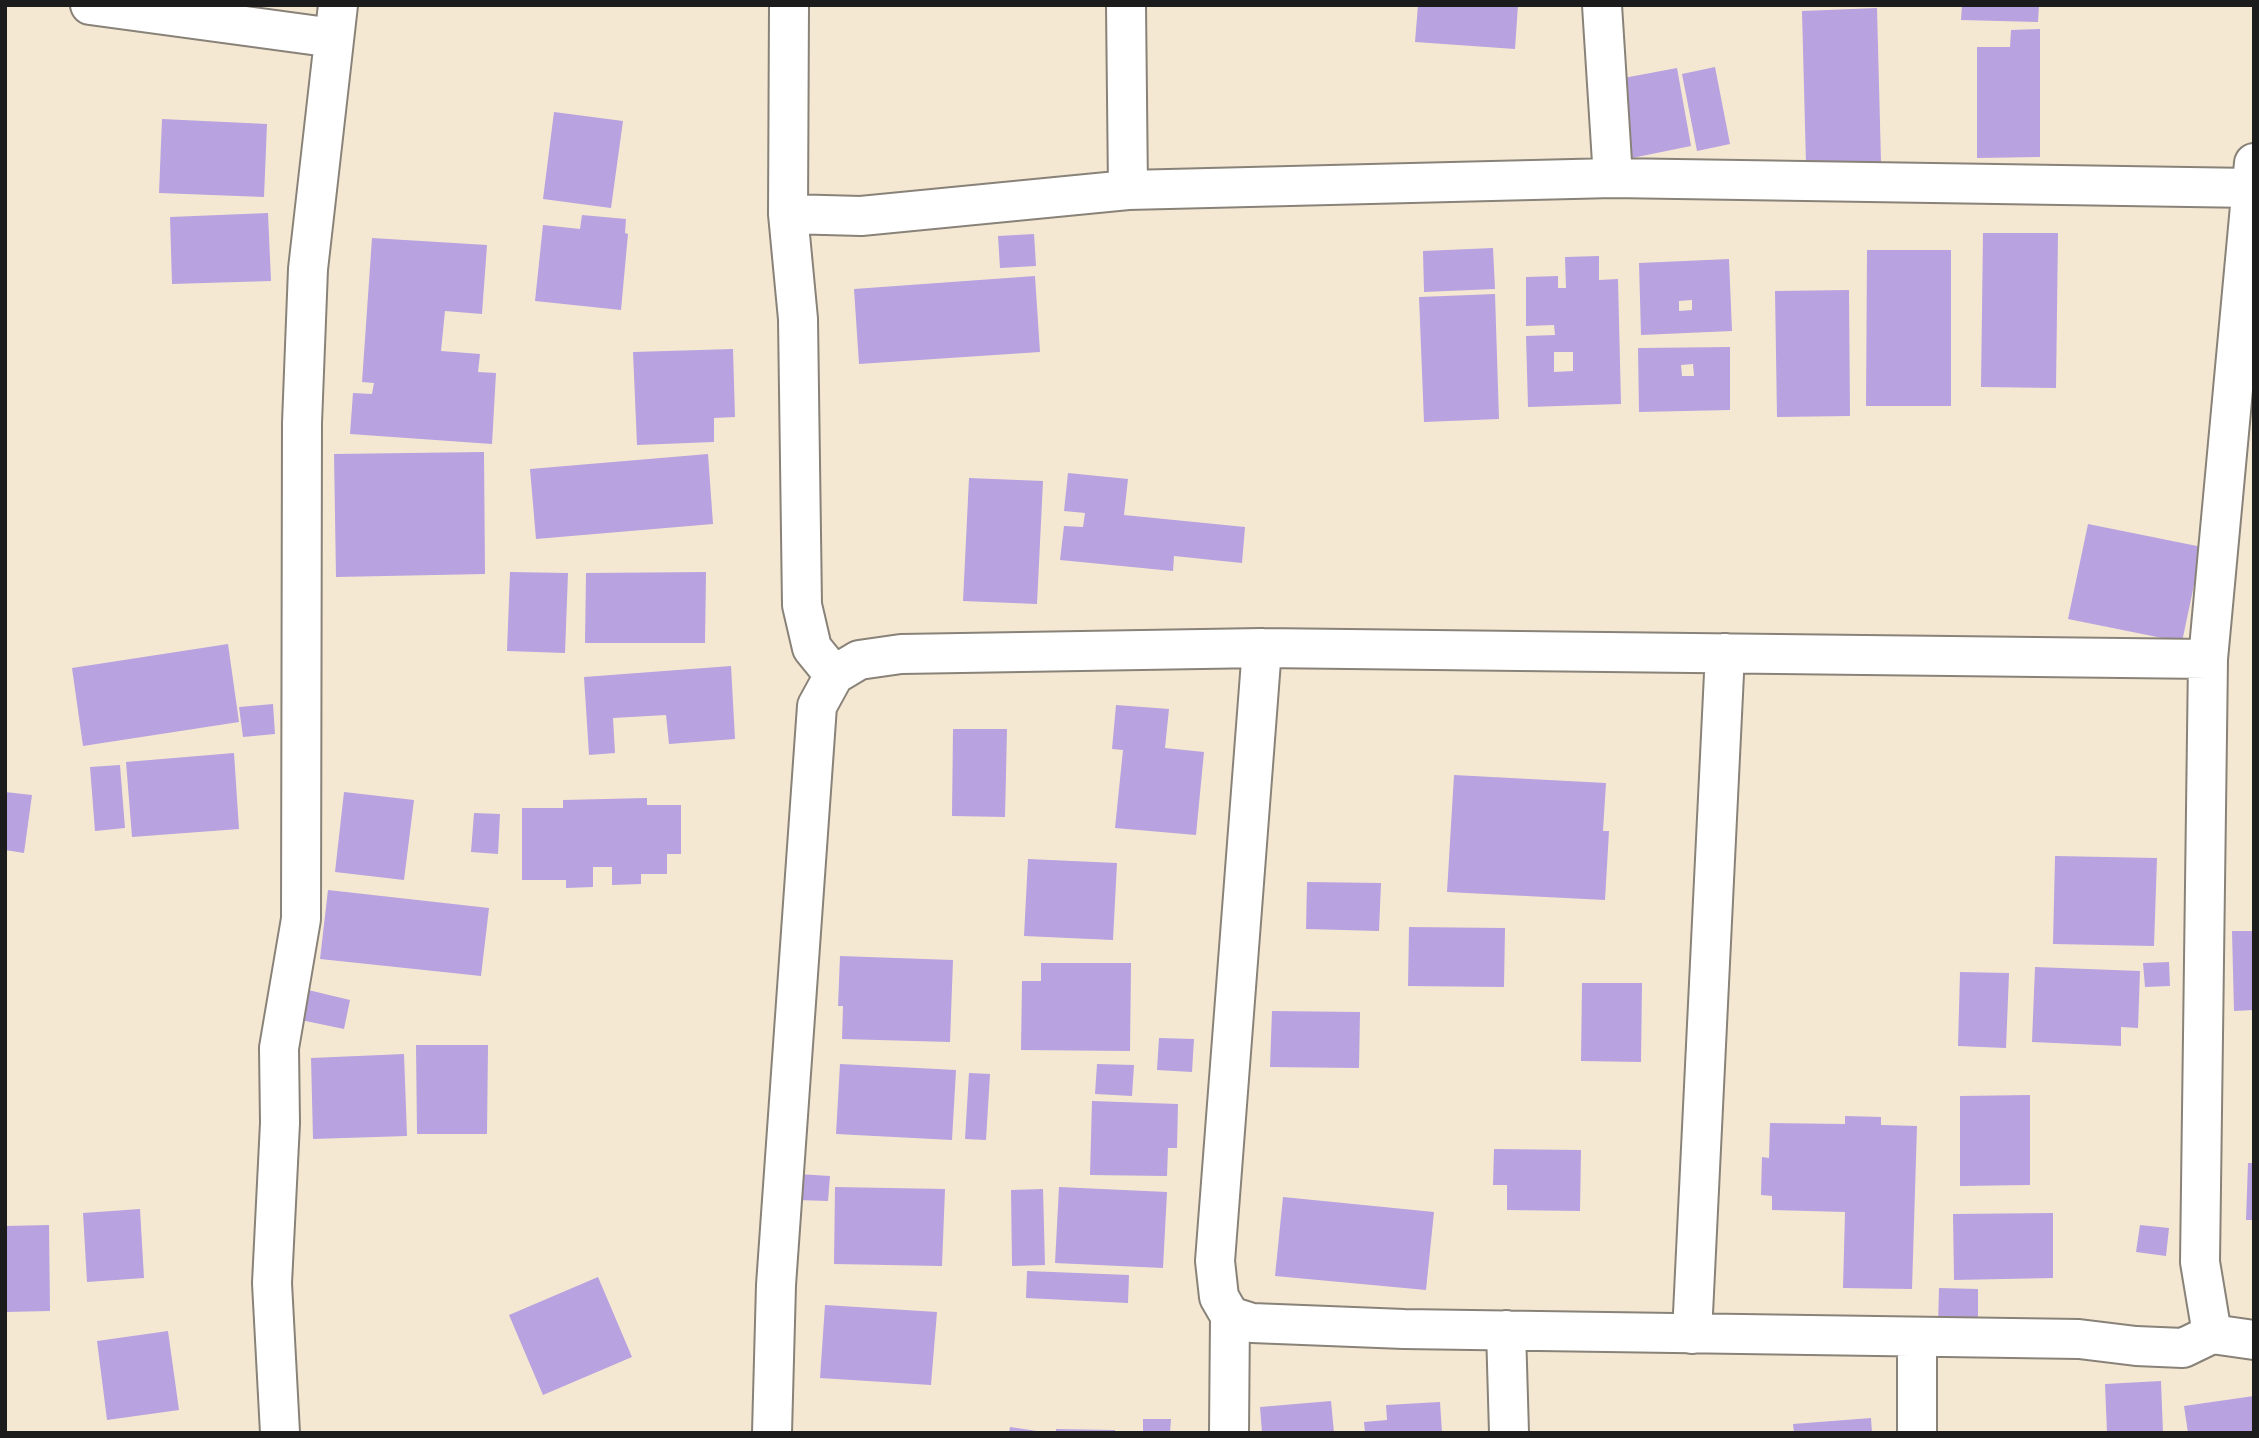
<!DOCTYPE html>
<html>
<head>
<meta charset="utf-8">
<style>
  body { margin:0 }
  #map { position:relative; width:2259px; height:1438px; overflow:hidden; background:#f5e8d3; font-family:Itim,sans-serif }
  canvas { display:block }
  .frame { position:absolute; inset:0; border:7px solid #1c1c1c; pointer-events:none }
</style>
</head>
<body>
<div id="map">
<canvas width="2259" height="1438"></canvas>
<div class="frame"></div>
</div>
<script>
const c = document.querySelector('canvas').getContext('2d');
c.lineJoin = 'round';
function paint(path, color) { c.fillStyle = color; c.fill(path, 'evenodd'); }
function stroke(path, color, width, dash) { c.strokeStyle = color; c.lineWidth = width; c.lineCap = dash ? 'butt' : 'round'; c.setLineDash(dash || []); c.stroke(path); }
paint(new Path2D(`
  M1418,5h100l-3,44 -100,-7z
  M1962,5h77l-1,17 -77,-2z
  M1877,8l4,154 -75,3 -4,-154z
  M2040,29v128l-63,1v-111h33l1,-17z
  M1715,67l15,77 -33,7 -15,-77z
  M1677,68l14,78 -64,13 -14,-79z
  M554,112l69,9 -12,87 -68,-9z
  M162,119l105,5 -3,73 -105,-4z
  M268,213l3,68 -99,3 -2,-67z
  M582,215l44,4 -1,14 3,1 -7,76 -86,-9 8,-76 37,4z
  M1983,233h75l-2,155 -75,-1z
  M1034,234l2,32 -36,2 -2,-32z
  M372,238l115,7 -5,69 -37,-3 -4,40 39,3 -2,18 18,1 -4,71 -142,-10 3,-41 19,1 2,-11 -12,-1z
  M1493,248l2,41 -71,3 -1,-41z
  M1867,250h84v156h-85z
  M1599,256v24l19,-1 3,125 -93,3 -2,-71 29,-1 -1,-10 -28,1v-49l32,-1v12h8l-1,-31zM1554,352h19v19l-19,1z
  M1729,259l3,72 -91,4 -2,-72zM1692,300v10l-13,1v-10z
  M1035,276l5,76 -181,12 -5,-75z
  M1849,290l1,126 -73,1 -2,-126z
  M1495,294l4,125 -75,3 -5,-125z
  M1730,347v63l-91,2 -1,-64zM1693,364l1,12h-12l-1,-11z
  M733,349l2,68 -21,1v24l-77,3 -4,-93z
  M484,452l1,122 -149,3 -2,-123z
  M708,454l5,70 -177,15 -6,-70z
  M1068,473l60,6 -4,36 121,12 -3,36 -68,-7 -1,15 -113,-11 4,-34 19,1 2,-14 -21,-2z
  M969,478l74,3 -6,123 -74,-3z
  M2088,524l114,23 -20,95 -114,-23z
  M510,572l58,1 -3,80 -58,-2z
  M706,572l-1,71h-120l1,-70z
  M228,644l11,78 -156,24 -11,-78z
  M731,666l4,73 -66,5 -3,-29 -53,3 2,35 -26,2 -5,-78z
  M273,704l2,30 -32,3 -4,-30z
  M1116,705l53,4 -4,39 39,4 -8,83 -81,-7 8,-78 -11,-1z
  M953,729h54l-2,88 -53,-1z
  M234,753l5,76 -107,8 -6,-75z
  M120,765l5,63 -30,3 -5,-64z
  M1454,775l152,8 -3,48h6l-4,69 -158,-8z
  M5,792l27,3 -8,58 -19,-3z
  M344,792l70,8 -10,80 -69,-8z
  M647,798v7h34v49h-14v20h-26v10l-29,1v-18h-19v20l-27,1v-8h-44v-72h41v-8z
  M474,813l26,1 -2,40 -27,-2z
  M2055,856l102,2 -3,88 -101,-2z
  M1028,859l89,4 -4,77 -89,-4z
  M1307,882l74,1 -2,48 -73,-2z
  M328,890l161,18 -8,68 -161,-17z
  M1409,927l96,1 -1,59 -96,-1z
  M2232,931h22v79l-20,1z
  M840,956l113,4 -3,82 -108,-3 1,-33h-5z
  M2169,962l1,24 -25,1 -2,-24z
  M1041,963h90l-1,88 -109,-1 1,-69h19z
  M2035,967l105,4 -2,57 -17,-1v19l-89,-4z
  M1960,972l49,1 -3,75 -48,-2z
  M1582,983h60l-1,79 -60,-1z
  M304,989l46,11 -6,29 -48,-10z
  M1272,1011l88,1 -1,56 -89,-1z
  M1159,1038l35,1 -2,33 -35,-2z
  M416,1045h72l-1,89h-70z
  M404,1054l3,82 -94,3 -2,-81z
  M840,1064l116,6 -4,70 -116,-6z
  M1097,1064l37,1 -2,31 -37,-2z
  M969,1073l21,1 -4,66 -21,-1z
  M2030,1095v90l-70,1v-90z
  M1092,1101l86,3 -1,44h-9l-1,28 -77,-1z
  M1845,1116l36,1v8l36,1 -5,163 -69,-1 2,-76 -73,-2v-14l-11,-1 1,-38 7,1 1,-35 75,1z
  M1494,1149l87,1 -1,61 -73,-1v-25h-14z
  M2248,1163h6v57h-8z
  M798,1174l32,2 -2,25 -31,-1z
  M835,1187l110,2 -3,77 -108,-2z
  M1059,1187l108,5 -4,76 -108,-5z
  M1043,1189l2,76 -33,1 -1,-76z
  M1283,1197l151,15 -8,78 -151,-14z
  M140,1209l4,69 -57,4 -4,-69z
  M2053,1213v65l-99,2 -1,-66z
  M49,1225l1,86 -45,1v-86z
  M2140,1225l29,3 -3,28 -30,-4z
  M1027,1271l102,4 -1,28 -102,-5z
  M598,1277l34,80 -89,38 -34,-80z
  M1939,1288l39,1v37h-40z
  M825,1305l112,7 -6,73 -111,-7z
  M168,1331l11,79 -72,10 -10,-79z
  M2161,1381l2,52h-56l-2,-49z
  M2254,1396v37h-66l-4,-27z
  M1331,1401l3,32h-72l-2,-26z
  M1440,1402l2,31h-77l-1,-11 23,-2 -1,-15z
  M1871,1418l1,15h-78l-1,-9z
  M1143,1419h28l-1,14h-27z
  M1010,1427l27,4v2h-28z
  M1056,1429l59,1v3h-59z`), '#b8a2df');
const street = new Path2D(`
  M90,5l244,33
  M1126,5l2,185
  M1602,5l11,173
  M788,214l1,-209
  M834,675l-22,-27 -10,-43 -4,-286 -10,-105 73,2 267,-26 485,-12 639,10
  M1230,1316l22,7 152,6 675,10 57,7 47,2 29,-14 42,6
  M1506,1330l3,103
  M1692,1334l33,-681
  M2212,1334l-12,-72 8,-603 46,-496
  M280,1433l-8,-150 8,-160 -1,-75 22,-129 1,-496 6,-154 30,-264
  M772,1433l4,-148 41,-579 17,-31 25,-15 42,-6 361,-6 946,11
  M1229,1433l1,-117 -11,-19 -4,-36 47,-613
  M1917,1433v-96`);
stroke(street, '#888278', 42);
stroke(street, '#fff', 38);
</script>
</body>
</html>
